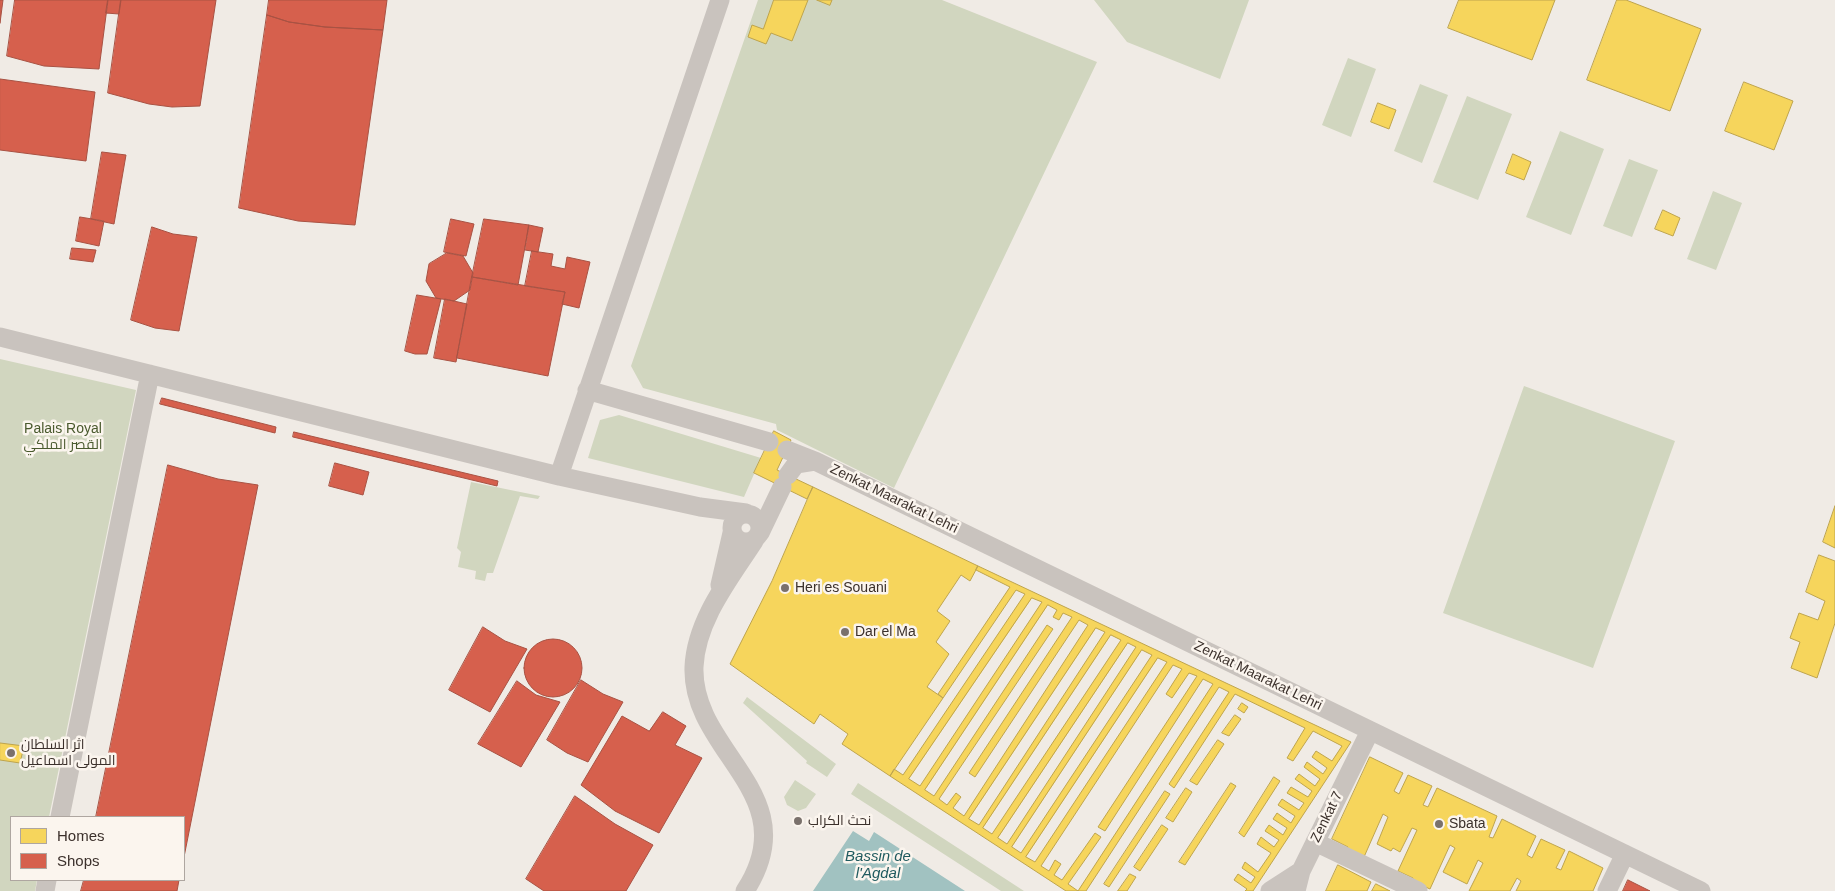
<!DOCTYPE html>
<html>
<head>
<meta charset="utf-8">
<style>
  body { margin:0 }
  #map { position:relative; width:1835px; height:891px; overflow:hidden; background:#f0ebe5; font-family:Arial,sans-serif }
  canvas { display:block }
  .legend { position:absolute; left:10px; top:816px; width:175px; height:65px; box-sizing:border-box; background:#fbf5ee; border:1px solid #aea6a0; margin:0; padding:6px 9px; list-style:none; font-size:15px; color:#3b302b }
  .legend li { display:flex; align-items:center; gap:10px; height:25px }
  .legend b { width:25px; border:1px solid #aea6a0 }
</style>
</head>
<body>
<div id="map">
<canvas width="1835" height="891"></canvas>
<ul class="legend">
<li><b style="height:14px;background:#f6d55c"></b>Homes</li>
<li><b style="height:14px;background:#d6604d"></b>Shops</li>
</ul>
</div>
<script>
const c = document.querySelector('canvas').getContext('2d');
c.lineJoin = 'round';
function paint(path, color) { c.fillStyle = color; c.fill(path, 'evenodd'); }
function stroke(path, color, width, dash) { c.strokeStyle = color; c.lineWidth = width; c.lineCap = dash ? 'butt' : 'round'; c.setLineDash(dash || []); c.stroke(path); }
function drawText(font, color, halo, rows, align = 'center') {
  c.font = font + ' Arial,Cairo,sans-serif'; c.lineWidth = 5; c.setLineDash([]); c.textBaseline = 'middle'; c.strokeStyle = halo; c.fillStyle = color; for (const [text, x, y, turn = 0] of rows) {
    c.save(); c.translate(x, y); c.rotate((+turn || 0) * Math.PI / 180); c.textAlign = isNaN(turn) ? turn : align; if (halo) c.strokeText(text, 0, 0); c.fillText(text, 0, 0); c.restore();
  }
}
paint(new Path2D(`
  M758,0h184l155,62 -203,426 -117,-58 -1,-6 -133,-36 -12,-22z
  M1094,0h155l-29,79 -93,-37z
  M1348,58l28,11 -25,68 -29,-12z
  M1420,84l28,11 -26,68 -28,-12z
  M1467,96l45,18 -34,86 -45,-18z
  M1560,131l44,18 -33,86 -45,-18z
  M1629,159l29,11 -26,67 -29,-11z
  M1713,191l29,12 -26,67 -29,-11z
  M0,359l136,31 -87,427h-38v63h26l-2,11h-35z
  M1524,386l151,55 -82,227 -150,-55z
  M619,415l142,43 -17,39 -156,-39 12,-38z
  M471,482l69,14 -2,3 -18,-3 -27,77h-6l-2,8 -10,-2 1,-8 -18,-4 3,-15 -4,-4z
  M747,697l89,67 -9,13 -21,-14 1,-2 -64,-58z
  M795,780l21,14 -10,14 -8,3 -11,-6 -3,-8z
  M858,783l166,108h-23l-150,-97z`), '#d1d6bf');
paint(new Path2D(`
  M853,831l16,10 5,-9 91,59h-152z`), '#a1c2c1');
const homes = new Path2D(`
  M774,0h34l-16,41 -21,-8 -5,11 -18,-7 4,-12 11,4z
  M817,0h15l-2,5z
  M1459,0h96l-23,60 -84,-32z
  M1617,0h9l75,29 -31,82 -83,-31z
  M1744,82l49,19 -19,49 -49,-19z
  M1378,103l18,7 -7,19 -18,-7z
  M1513,154l18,8 -7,18 -18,-7z
  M1663,210l17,8 -7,18 -18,-7z
  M774,431l17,9 -14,30 36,17 -6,12 -53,-26z
  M813,487l165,79 -8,15 -9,-6 -24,36 13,10 -14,21 13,12 -22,33 16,11 -53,78 -48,-32 6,-10 -28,-20 -6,10 -84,-60 42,-83z
  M1835,506v42l-12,-6z
  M1819,555l16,6v62l-18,55 -26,-10 9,-26 -10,-4 9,-25 19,7 7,-19 -19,-9z
  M978,566l373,176 -98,149h-8l2,-2 -13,-9 4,-6 13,9 4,-6 -13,-9 3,-6 13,10 13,-19 -14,-9 4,-7 13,10 5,-7 -14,-9 4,-6 14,10 4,-7 -14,-9 4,-6 14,10 4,-7 -17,-11 4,-6 17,11 5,-7 -17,-10 4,-6 17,10 4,-6 -17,-12 4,-5 16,12 5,-7 -16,-12 3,-5 16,12 4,-6 -15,-11 4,-6 16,10 10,-15 -29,-15 -20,30 -6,-3 18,-30 -70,-34 -61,94 -5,-4 60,-92 -10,-5 -133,204h-8l135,-207 -10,-5 -98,152 -7,-4 99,-151 -8,-3 -17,25 -6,-4 16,-25 -9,-4 -132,201 8,5 6,-11 6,4 -7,11 8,5 33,-47 6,4 -33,47 10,7h-12l-176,-115 4,-7 9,6 122,-181 -9,-4 -73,108 -5,-4 72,-107 -34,-17zM1032,598l10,4 -122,184 -11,-7zM1048,605l9,5 -4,7 6,3 4,-7 9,4 -103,156 6,4 104,-157 9,5 -124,191 -11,-8 8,-11 -5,-4 -9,12 -8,-6 114,-170 -6,-4 -113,171 -9,-6zM1096,628l9,4 -126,193 -10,-6zM1111,635l10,5 -129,194 -9,-6zM1128,643l8,4 -129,197 -9,-6zM1142,650l10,5 -131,198 -9,-6zM1158,658l9,4 -132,200 -9,-5z
  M1242,703l6,4 -4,6 -6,-4z
  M1235,715l6,4 -12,17 -7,-3z
  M1218,740l6,4 -27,41 -7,-4z
  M0,743l24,3 -4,17 -20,-3z
  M1370,757l33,16 -9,18 5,3 9,-19 24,11 -9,19 5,2 9,-19 60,28 -8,21 4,1 9,-19 34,17 -9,19 5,3 9,-19 24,11 -9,18 5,2 8,-19 34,17 -10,23h-77l5,-10 -4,-3 -7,13h-41l14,-28 -5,-3 -11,24 -24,-12 12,-24 -5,-3 -20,44 -18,-8 1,-3 -15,-7 19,-41 -5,-2 -12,24 -7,-4 -2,3 -14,-7 11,-27 -5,-3 -19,43 -17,-8 1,-2 -16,-8z
  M1274,777l6,4 -36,56 -5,-4z
  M1231,783l5,3 -51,79 -6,-3z
  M1186,788l6,4 -19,30 -7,-4z
  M1165,791l5,3 -61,93 -5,-3z
  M1162,825l6,4 -28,42 -6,-4z
  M1338,865l33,17 -4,9h-41z
  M1130,874l6,3 -9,14h-9z
  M1376,884l14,7h-18z`);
paint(homes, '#f6d55c');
stroke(homes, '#bea44d', 1);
const shops = new Path2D(`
  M0,0h3l-3,23z
  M15,0h93l-9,69 -55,-3 -37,-10z
  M108,0h13l-2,14 -13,-1z
  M121,0h95l-16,106 -28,1 -23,-3 -41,-11z
  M269,0h118l-4,30 -58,-3 -36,-5 -22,-7z
  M267,15l22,7 36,5 58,3 -28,195 -57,-4 -59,-13z
  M0,79l95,13 -9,69 -86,-11z
  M102,152l24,3 -12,69 -23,-5z
  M80,217l24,4 -5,25 -23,-5z
  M451,219l23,5 -8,32 -22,-4z
  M484,219l45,6 -11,60 -46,-8z
  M529,225l14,3 -5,24 -13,-2z
  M152,227l21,7 24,3 -18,94 -24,-3 -24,-8z
  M72,248l24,2 -3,12 -23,-3z
  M532,251l21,3 -2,12 14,3 2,-12 23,5 -11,46 -17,-4 3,-12 -40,-6z
  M447,253l16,3 10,17 -3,17 -16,11 -18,-3 -10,-17 3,-17z
  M472,277l93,15 -17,84 -91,-18z
  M417,295l24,4 -14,55h-12l-10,-3z
  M445,299l22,5 -11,58 -22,-4z
  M162,398l114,29 -1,6 -115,-29z
  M294,432l204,49 -1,5 -204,-49z
  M335,463l34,9 -6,23 -34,-9z
  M168,465l50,14 40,6 -74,372v-40h-88z
  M483,627l22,14 22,8 -37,63 -41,-22z
  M524 668a29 29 0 1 1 58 0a29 29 0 1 1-58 0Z
  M581,680l22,14 20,8 -35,60 -21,-9 -20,-13z
  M517,681l19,14 24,7 -39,65 -43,-23z
  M663,712l23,14 -11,19 27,13 -43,75 -44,-22 -34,-26 41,-69 27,15z
  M575,796l40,28 38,21 -27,46h-82l-18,-12z
  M84,880h95l-2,11h-96z
  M1628,880l22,11h-27z`);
paint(shops, '#d6604d');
stroke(shops, '#a85243', 1);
stroke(new Path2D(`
  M0,337l559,139 141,31 46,6
  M587,390l182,52
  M787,450l28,11 886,430
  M788,475l8,-11 19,-3
  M559,476l161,-476
  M732 528a14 14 0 1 1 28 0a14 14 0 1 1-28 0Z
  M760,533l22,-46
  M720,585l12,-52
  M60,817l90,-443
  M1315,842l103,49
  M45,891l2,-11
  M745,891c63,-97 -54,-138 -51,-224 2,-47 36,-89 60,-126
  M1270,891l31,-20 69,-140
  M1296,891l5,-20
  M1607,891l18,-37`), '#c9c3be', 19);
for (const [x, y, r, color] of [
  [785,588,5,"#7a716c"],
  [845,632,5,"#7a716c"],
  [11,753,5,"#7a716c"],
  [798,821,5,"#7a716c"],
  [1439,824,5,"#7a716c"]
]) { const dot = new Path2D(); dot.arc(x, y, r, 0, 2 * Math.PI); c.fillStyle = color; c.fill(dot); stroke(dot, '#fbf5ee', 2); }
drawText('14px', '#4a5a2e', '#fbf5ee', [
  ["Palais Royal",63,429],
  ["القصر الملكي",63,445]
]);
drawText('14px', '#3b302b', '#fbf5ee', [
  ["Zenkat Maarakat Lehri",894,499,26],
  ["Zenkat Maarakat Lehri",1258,676,26],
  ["Zenkat 7",1327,817,-64]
]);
drawText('14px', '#3b302b', '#fbf5ee', [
  ["Heri es Souani",795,588],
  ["Dar el Ma",855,632],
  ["اثر السلطان",21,745],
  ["المولى اسماعيل",21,761],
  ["نحث الكراب",808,821],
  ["Sbata",1449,824]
], 'left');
drawText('italic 15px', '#1f5a5e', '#fbf5ee', [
  ["Bassin de",878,857],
  ["l'Agdal",878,874]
]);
</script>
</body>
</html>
